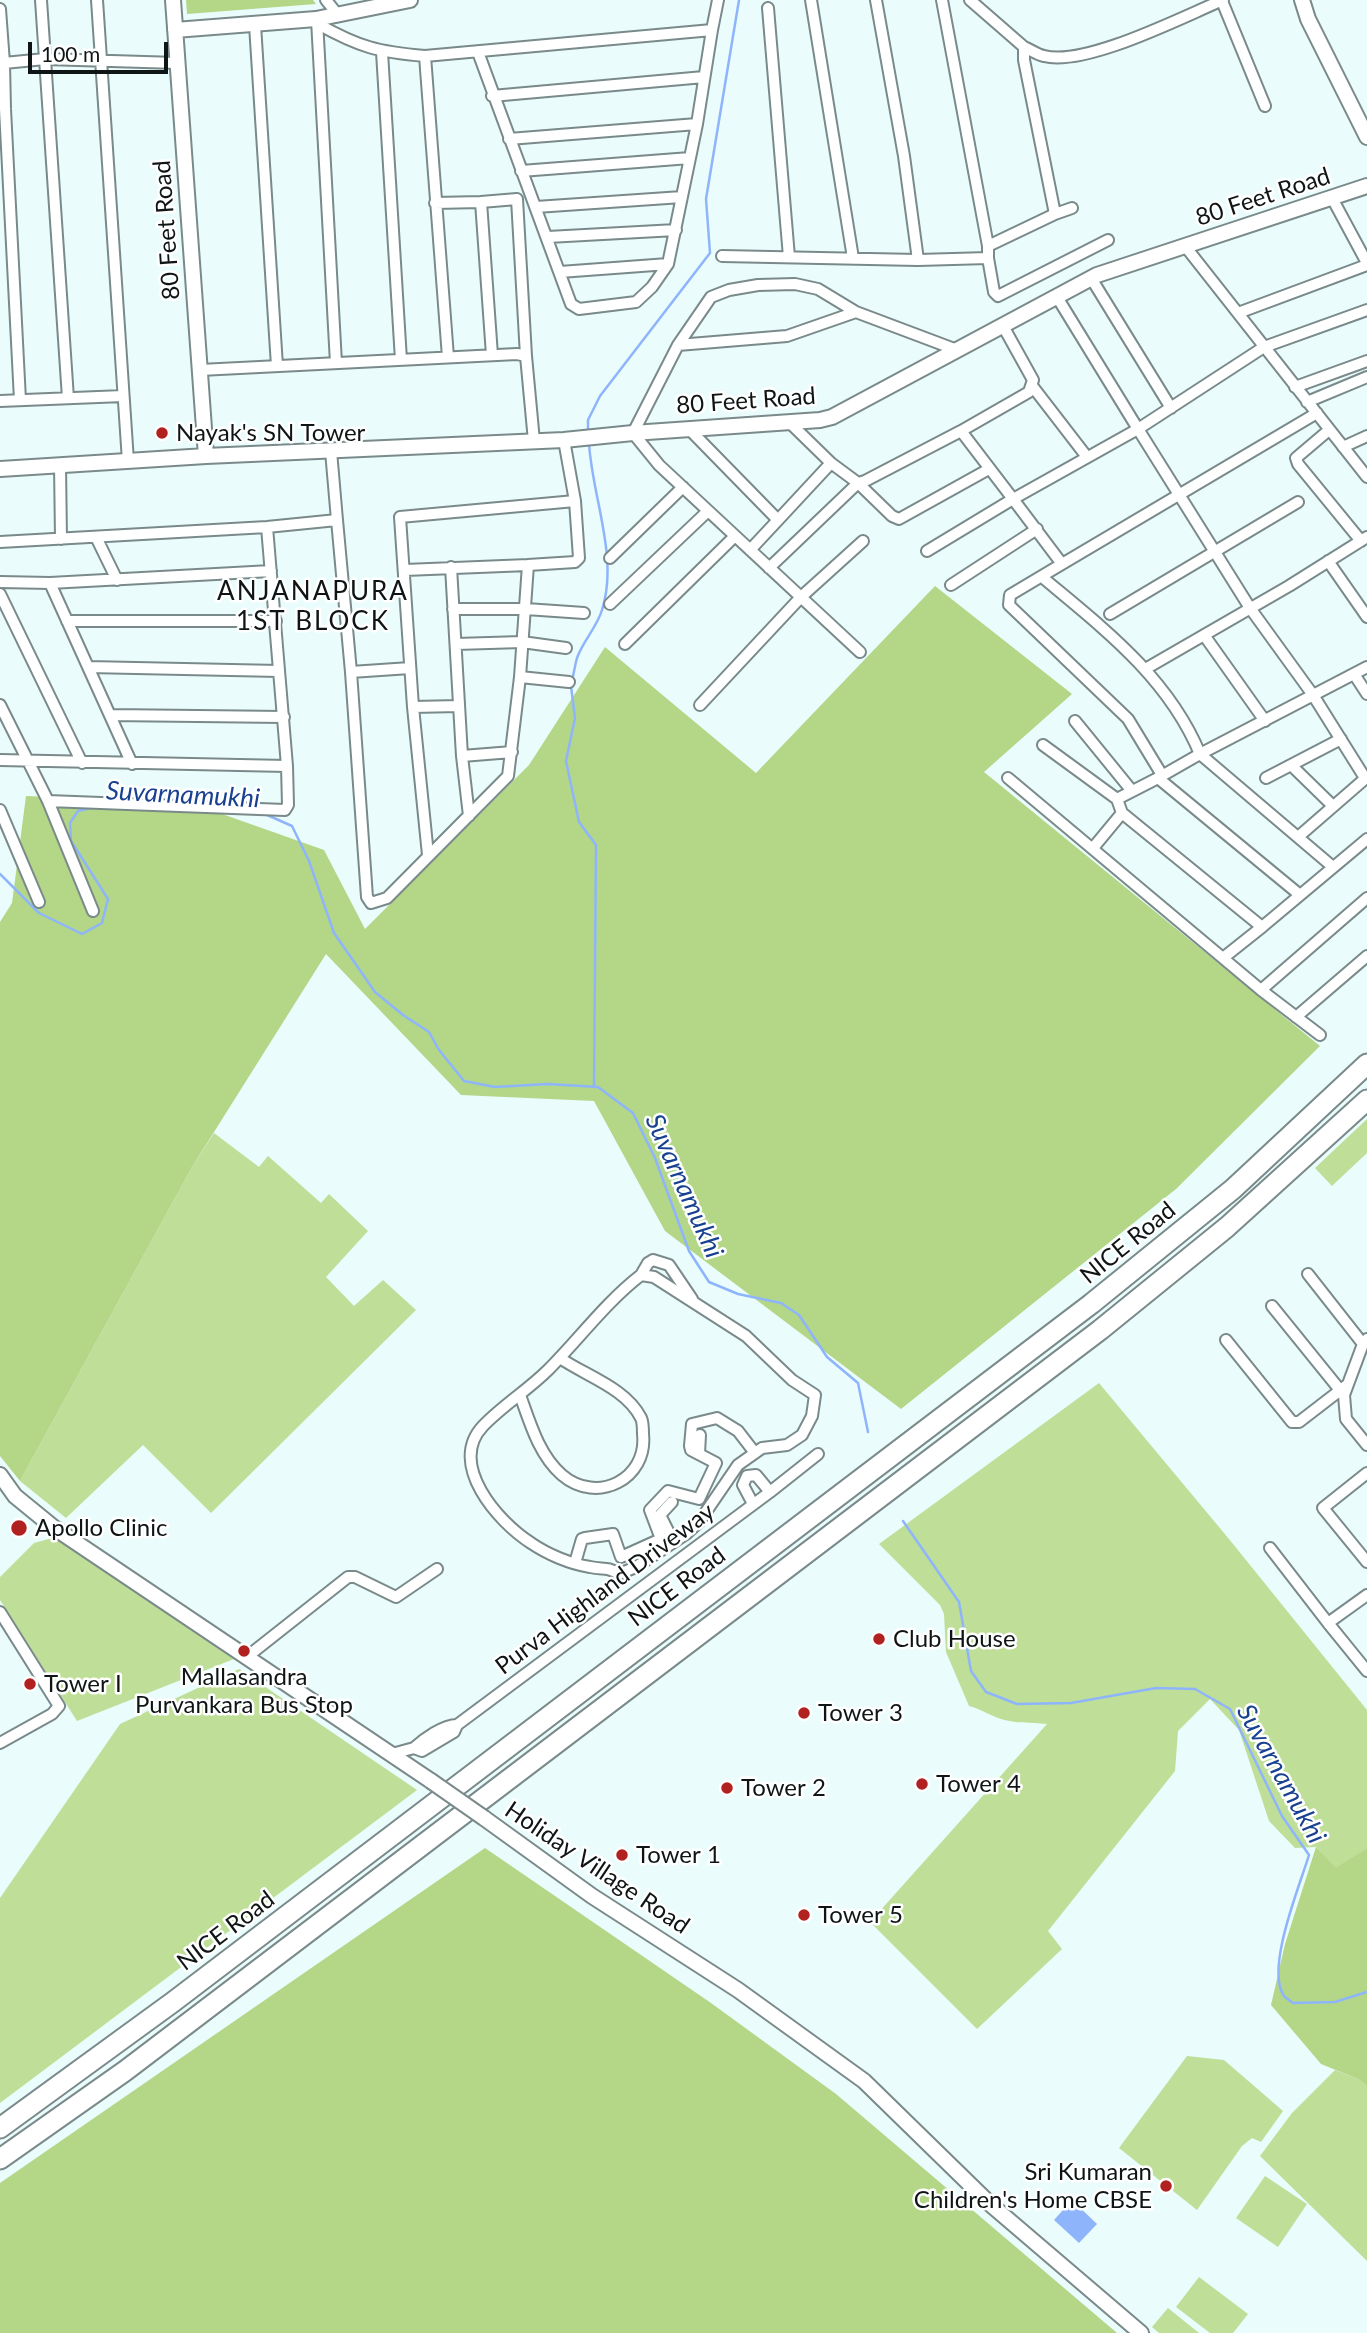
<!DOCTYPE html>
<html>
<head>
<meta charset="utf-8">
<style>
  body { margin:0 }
  #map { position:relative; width:1367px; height:2333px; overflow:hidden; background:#eafcfc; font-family:Lato,sans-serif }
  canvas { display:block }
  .scale { position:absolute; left:28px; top:42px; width:140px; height:32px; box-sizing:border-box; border:4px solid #0f1515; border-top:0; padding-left:9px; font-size:21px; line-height:24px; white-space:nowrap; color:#0f1515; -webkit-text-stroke:5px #fff; paint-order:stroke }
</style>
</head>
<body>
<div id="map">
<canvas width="1367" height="2333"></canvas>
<div class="scale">100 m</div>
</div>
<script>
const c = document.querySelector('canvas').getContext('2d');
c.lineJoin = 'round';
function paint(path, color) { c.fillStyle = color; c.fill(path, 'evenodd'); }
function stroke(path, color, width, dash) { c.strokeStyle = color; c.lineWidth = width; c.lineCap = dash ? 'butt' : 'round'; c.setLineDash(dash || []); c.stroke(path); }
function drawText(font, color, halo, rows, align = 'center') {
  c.font = font + ' Lato,sans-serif'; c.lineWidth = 5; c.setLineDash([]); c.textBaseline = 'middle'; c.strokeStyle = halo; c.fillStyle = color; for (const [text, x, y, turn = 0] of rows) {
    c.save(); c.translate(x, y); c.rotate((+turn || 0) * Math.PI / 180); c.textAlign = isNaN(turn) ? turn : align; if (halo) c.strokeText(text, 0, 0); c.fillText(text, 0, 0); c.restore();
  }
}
paint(new Path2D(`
  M1367,1119v34l-35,33 -17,-18z
  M214,1133l45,34 9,-11 53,47 8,-9 39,37 -42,46 28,29 29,-26 33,30 -205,203 -68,-68 -77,73 -46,-37 172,-314z
  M1099,1383l130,156 138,171v138l-31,21 -20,-22 -21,1 -26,-27 -30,-91 -29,-31 -32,32 -3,40 -127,160 14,18 -85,80 -107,-107 177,-198c-16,-2 -31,0 -46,-5 -12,-4 -20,-10 -32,-13l-23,-54 -2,-38 -4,-9 -61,-61z
  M63,1535l176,122 -162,64 -77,-121v-23l34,-34z
  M239,1669l178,121 -417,313v-205l120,-174z
  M1187,2056l37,4 59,51 -22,31 -9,-4 -10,8 -45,64 -78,-62z
  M1335,2070l23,9 9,7v175l-107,-105 32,-43z
  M1265,2176l42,28 -29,43 -42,-29z
  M1199,2277l49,37 -15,19h-23l-34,-26z
  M1168,2308l31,25h-40l-7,-6z`), '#bfde97');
paint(new Path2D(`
  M186,0h127l3,4 -129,10z
  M935,586l137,108 -88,78 336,274 -144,143 -275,220 -236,-178 -71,-130 -133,-6 -135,-141 -134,213 -172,314 -20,-25v-534l12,-19 14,-107 165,7 133,47 41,79 164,-164 76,-118 151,126z
  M1316,1847l20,21 31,-20v238l-9,-7 -37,-15 -50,-59 14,-61z
  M485,1848l226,155 125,91 281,239h-1117v-150z`), '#b3d687');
paint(new Path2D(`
  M1072,2200l25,24 -18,19 -25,-23z`), '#8eb5fb');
stroke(new Path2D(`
  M588,433v-13l12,-24 110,-143 -4,-54 33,-199
  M572,680c2,-7 3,-15 5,-22 6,-17 20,-31 25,-48 17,-53 -10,-113 -13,-167
  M571,686l4,32 -9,43 13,61 17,23 -2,242
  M265,814l27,12 17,35 25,72 41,59 28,23 26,17 10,18 25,31 31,6 53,-3 50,3 35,26 22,45 34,93 20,31 29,12 43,9 18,12 28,42 31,26 10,49
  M0,874l39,39 43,21 20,-11 6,-24 -37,-58 -1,-18 8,-12 17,-4
  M903,1521l56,81 12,69 15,21 31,12 54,-1 85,-15 39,1 35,20 52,107 27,39c-9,30 -44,114 -25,141 3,3 6,5 9,7l42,-1 32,-10`), '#8eb5fb', 2.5);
const street = new Path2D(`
  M41,0l27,398
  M97,0l31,461
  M326,0l12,15
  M811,0l42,258
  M876,0l28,156 14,104
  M942,0l46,246
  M970,0l54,47
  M1222,1l43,105
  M768,8l21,249
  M0,9l4,54 41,-4 132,4
  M317,20l19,343
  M318,24c41,23 60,28 107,32l287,-26 6,-30
  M255,25l22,341
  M382,52l19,308
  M478,52l93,252 8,5 57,-7 16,-15 16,-23 29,-140 15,-94
  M425,56l23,301
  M4,63l1,46 15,291
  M492,96l212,-19
  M509,139l188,-15
  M521,171l169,-13
  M1332,198l35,65
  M481,202l36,-3 9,157
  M435,203l46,-1 11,153
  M536,207l146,-10
  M1055,214l17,-6
  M548,237l128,-7
  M1185,246l182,231
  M722,256l196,4 70,-2v-12l67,-32 -31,-154v-13c7,3 14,8 20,9 41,11 138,-39 179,-56
  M988,258l6,34 4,4 110,-56
  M560,272l108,-8
  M1091,278l80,130
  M1057,297l81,132 -125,70 49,65 255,-151
  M1238,313l129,-48
  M678,345l109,-9 69,-24
  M200,370l317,-16 9,2 8,85
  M1033,387l54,70
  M1295,387l72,-26
  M0,401l123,-5
  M1307,402l60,-25
  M790,423l41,40 27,20 7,-2 96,-50 52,68 -86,52
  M689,429l89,91 -28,30
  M1138,429l112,179 63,87 52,83
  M1138,429l126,-82 103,-37
  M1329,430l-33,28 2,6 63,77
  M961,431l68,-39 4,-12 -30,-54
  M1343,447l24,-11
  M60,465l1,74
  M337,520l14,152 16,225 4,6 16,-5 121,-122 12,-99 8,-112 47,-3 4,-4 -4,-57 -11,-61
  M778,520l53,-57
  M96,537l21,43
  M0,542l267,-15 70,-7 -6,-69
  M610,558l73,-71
  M1328,561l39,56
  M1062,564l-52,31 -1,10 119,114 34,56
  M451,567l11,189 7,60
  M769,568l89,-85 34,33 7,3 90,-50
  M405,570l123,-5
  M1042,577c61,51 126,100 158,177l167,-87
  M0,582l50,1 221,-12
  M50,583l82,181
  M951,585l86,-56
  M0,594l82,169
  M610,604l98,-93
  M453,609h73l58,4
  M1110,614l188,-112
  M67,621h209
  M1204,635l61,86
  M456,644l66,-2 44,6
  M625,644l110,-108
  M860,652l-201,-187 -26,-32 45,-88 33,-48 18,-7 29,-5 37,-1 23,5 38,23 101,38
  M88,667l191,4
  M1147,668l142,-82 78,-49
  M351,672l59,-4
  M1354,674l13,20
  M520,677l49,5
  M0,705l48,96 237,9 3,-5 -1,-39 -20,-239
  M700,705l101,-108 62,-56
  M413,707l46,-1
  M110,715l174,2
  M1075,721l57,70
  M1043,745l74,54 5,14 -29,35
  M462,756l50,-4
  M0,760l287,6
  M1291,765l42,41
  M1008,778l253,212 106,-92
  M1158,778l42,-24 133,113
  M1266,778l75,-39
  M1117,799l41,-21 142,117
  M48,801l45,110
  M0,810l39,92
  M1122,813l140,114 -39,31
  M1298,837l69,-60
  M428,855l-15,-148 -13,-190 175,-16
  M1262,927l105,-88
  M1261,990l59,45
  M1296,1017l71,-61
  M1308,1274l55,70
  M641,1275l13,2 92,59 46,44 23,15 -3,21 -10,19 -15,10 -25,3 -24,17 -39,57 -13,12 -50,33 -17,7c-13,-8 -15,-4 -29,-7 -20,-3 -43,-13 -59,-24 -33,-21 -84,-79 -48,-117 20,-21 45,-36 65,-56 31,-31 58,-68 93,-95z
  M641,1275l7,-12 5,-3 16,5 23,34
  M1272,1306l68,84
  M1367,1339l-4,5 -19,51 2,24 21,26
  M1226,1340l66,82h7l48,-37
  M520,1395c10,28 19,60 42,80 35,30 86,4 81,-41 0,-5 0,-12 -2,-16 -15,-30 -55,-42 -81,-60
  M699,1454l1,-19
  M1367,1473l-44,35 44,54
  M747,1476l9,-1 14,17
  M747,1476l-4,9 10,19
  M661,1539l9,-4 -10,-20 12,-13
  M1270,1548l58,75
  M575,1563l7,-24 3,-1 28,-4 8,23 40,-18 -11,-29 18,-19 31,8 17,-36 -25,-13 -1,-4 2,-22 25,-6 21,13 17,22
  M1367,1595l-39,28 39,48
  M0,1612l59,94 -7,8 -52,29
  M248,1656l100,-79h7l41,20 41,-28
  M457,1725l313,-233 48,-38
  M392,1754l22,-6 8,3 32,-19 3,-7c-14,0 -33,14 -43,23`);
const secondary = new Path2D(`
  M173,0l33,456
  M1302,0l6,19 59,118
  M175,30l141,-11 94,-19
  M0,469l206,-13 358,-16 69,-7 187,-13 12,-3 265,-142 270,-89
  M0,1475l15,21 38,31 378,254
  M484,1818l108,78 146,94 126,91 126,123 151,129`);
const highway = new Path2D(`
  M0,2128l173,-126 918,-698 142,-115 134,-125
  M0,2159l125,-88 975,-741 127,-103 140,-127`);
stroke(street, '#7a8a8a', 14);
stroke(secondary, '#7a8a8a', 18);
stroke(highway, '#7a8a8a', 23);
stroke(street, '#fff', 10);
stroke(secondary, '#fff', 14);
stroke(highway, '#fff', 19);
const secondaryBridge = new Path2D(`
  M431,1781l53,37`);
stroke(secondaryBridge, '#7a8a8a', 18, []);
stroke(secondaryBridge, '#fff', 14);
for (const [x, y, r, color] of [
  [162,433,7,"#b12120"],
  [19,1528,9,"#b12120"],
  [879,1639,7,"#b12120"],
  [244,1651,7,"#b12120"],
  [30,1684,7,"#b12120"],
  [804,1713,7,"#b12120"],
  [922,1784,7,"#b12120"],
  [727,1788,7,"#b12120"],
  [622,1855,7,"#b12120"],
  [804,1915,7,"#b12120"],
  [1166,2186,7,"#b12120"]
]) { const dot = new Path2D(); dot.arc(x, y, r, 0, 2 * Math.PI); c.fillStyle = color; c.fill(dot); stroke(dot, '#fff', 2.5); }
drawText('24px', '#0f1515', '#fff', [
  ["80 Feet Road",1263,197,-18],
  ["80 Feet Road",167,230,-94],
  ["80 Feet Road",746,401,-4],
  ["NICE Road",1128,1243,-39],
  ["NICE Road",677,1587,-37],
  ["Purva Highland Driveway",605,1589,-37],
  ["Holiday Village Road",597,1868,34],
  ["NICE Road",226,1931,-37]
]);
drawText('24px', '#0f1515', '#fff', [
  ["Nayak's SN Tower",176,433],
  ["Apollo Clinic",35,1528],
  ["Club House",893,1639],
  ["Mallasandra",244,1677,"center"],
  ["Purvankara Bus Stop",244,1705,"center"],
  ["Tower I",44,1684],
  ["Tower 3",818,1713],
  ["Tower 4",936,1784],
  ["Tower 2",741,1788],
  ["Tower 1",636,1855],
  ["Tower 5",818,1915],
  ["Sri Kumaran",1152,2172,"right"],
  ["Children's Home CBSE",1152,2200,"right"]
], 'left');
c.letterSpacing = '2px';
drawText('26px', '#0f1515', '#fff', [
  ["ANJANAPURA",313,592],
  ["1ST BLOCK",313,622]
]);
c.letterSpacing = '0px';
drawText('italic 26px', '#184191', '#fff', [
  ["Suvarnamukhi",183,795,3],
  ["Suvarnamukhi",684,1186,66],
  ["Suvarnamukhi",1281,1774,61]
]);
</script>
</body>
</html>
